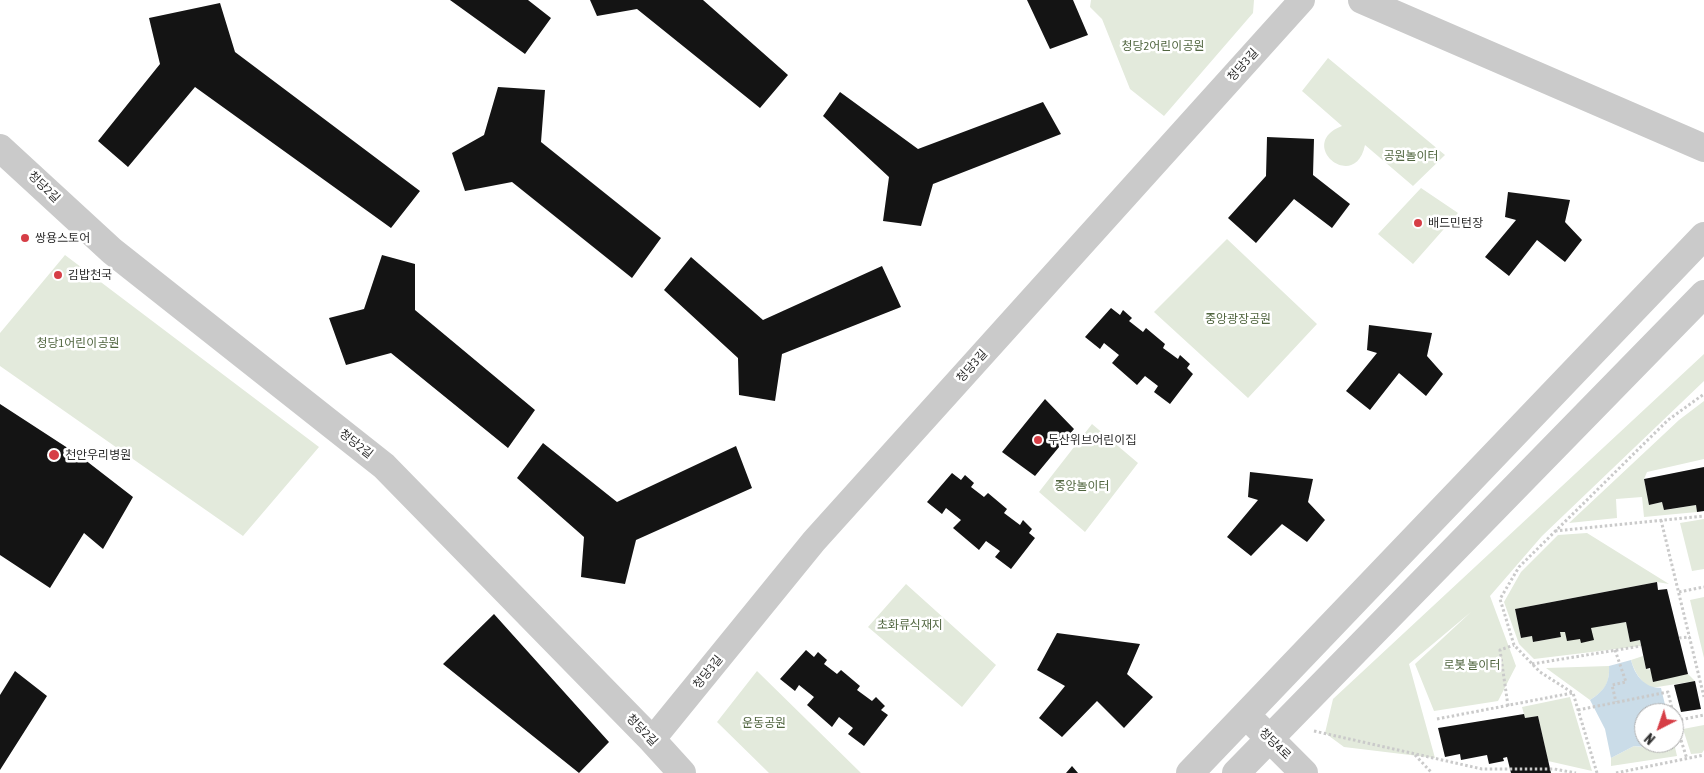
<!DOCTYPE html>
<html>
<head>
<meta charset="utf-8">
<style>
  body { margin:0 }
  #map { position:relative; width:1704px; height:773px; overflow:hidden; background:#fff; font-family:"Asap Condensed",sans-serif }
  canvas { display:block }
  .north { position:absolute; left:1634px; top:703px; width:50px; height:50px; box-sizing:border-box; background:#fff; border:1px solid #ababab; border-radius:50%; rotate:221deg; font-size:14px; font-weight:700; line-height:20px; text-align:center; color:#2d2d2d }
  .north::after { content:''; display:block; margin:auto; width:18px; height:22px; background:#d63e46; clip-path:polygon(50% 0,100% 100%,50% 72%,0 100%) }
</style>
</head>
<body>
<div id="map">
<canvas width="1704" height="773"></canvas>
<div class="north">N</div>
</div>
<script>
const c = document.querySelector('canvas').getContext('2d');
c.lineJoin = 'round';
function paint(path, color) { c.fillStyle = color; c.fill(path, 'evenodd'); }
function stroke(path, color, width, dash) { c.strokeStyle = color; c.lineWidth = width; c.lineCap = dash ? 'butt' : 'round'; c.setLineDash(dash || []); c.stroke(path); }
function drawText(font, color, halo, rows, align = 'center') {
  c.font = font + ' "Asap Condensed","Noto Sans KR",sans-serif'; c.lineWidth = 5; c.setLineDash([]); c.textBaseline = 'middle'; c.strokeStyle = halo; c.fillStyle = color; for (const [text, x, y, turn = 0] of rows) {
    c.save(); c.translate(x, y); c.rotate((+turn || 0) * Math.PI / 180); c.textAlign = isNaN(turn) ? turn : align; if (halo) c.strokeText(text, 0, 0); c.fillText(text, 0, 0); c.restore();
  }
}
paint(new Path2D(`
  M1091,0h163l-1,13 -89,103 -34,-27 -28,-70 -12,-12z
  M1328,58l117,97 -32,31 -48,-41c-10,49 -70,-1 -23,-19l-40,-35z
  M1421,188l37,25 -45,51 -35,-30z
  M1227,239l90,85 -69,74 -94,-86z
  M65,255l254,192 -76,89 -243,-170v-33z
  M1704,354v27l-162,155 -52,60 26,70 -18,35 -64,10 -19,-47 56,-52 -62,52 26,94 -91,-11 -19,-14 8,-34z
  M1704,401v58l-57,13 -3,7 5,26 13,-3 3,8 31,-5 1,7 -53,5 -2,-20 -26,2 1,19 -48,5 110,-103z
  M1092,424l46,39 -53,69 -46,-40z
  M1704,519v50l-12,2 -12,-48z
  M1587,533l82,51 -12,-2 -142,27 6,29 11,-2 2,6 26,-5v-5l66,-10 4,19 10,-1 1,6 -107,13 -15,-15 -15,-42 17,-30 37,-37z
  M906,584l90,81 -34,42 -94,-80z
  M1704,597v61l-14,-58z
  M1643,656l3,13 42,5 7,7 -44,7c-10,-5 -17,-17 -20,-28z
  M1609,666c1,18 -5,25 -19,34l-44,-32z
  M757,671l104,102h-92l-52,-51z
  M1570,697l22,74 -44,-10 -10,-45 -13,2 -3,-11z
  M1704,725v25l-2,3 -11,1 -8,-25z
  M1674,743l3,13 -66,10v-8l23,-12 23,3z`), '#e3eadc');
paint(new Path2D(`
  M1631,660c4,16 14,28 30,28l6,25h-23v30h29l-6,6 -33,-3 -23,12 -6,-29 -15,-29c14,-9 20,-17 19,-34z`), '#cadce8');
paint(new Path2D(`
  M450,0h78l23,18 -26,36z
  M590,0h113l85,75 -28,33 -123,-99 -40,7z
  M1027,0h46l15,35 -38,14z
  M220,3l15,49 185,139 -29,37 -196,-141 -67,80 -30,-26 62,-77 -11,-46z
  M498,87l47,3 -4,52 120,96 -29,40 -120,-96 -47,9 -13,-38 32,-18z
  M840,92l78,57 125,-47 18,32 -128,50 -12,42 -38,-5 6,-44 -66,-61z
  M1267,137l47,2 -1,36 37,29 -18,24 -38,-29 -38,44 -28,-25 38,-42z
  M1508,192l62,8 -5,22 17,18 -17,22 -28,-22 -28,36 -24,-19 31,-37 -11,-3z
  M382,255l33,9v46l120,100 -27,38 -117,-95 -45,12 -17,-47 35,-9z
  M691,257l72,63 119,-54 19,41 -119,47 -7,47 -36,-6 -1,-37 -74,-68z
  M1111,308l9,7 3,-5 9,8 -3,3 14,11 3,-4 19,16 -2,4 15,11 2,-4 10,9 -3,4 6,6 -23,30 -16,-12 4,-6 -13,-10 -8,9 -25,-22 7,-8 -15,-12 -4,6 -15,-12z
  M1369,325l63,8 -5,23 16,18 -17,22 -27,-23 -29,37 -24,-19 31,-38 -10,-3z
  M1045,399l29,30 -39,47 -33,-24z
  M0,404l80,52 53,41 -30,52 -19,-16 -34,55 -50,-33z
  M543,443l74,59 119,-56 16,42 -116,52 -11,44 -44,-7 3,-40 -67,-59z
  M1704,467v44l-7,1 -1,-7 -32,5 -2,-8 -13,3 -5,-26z
  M1250,472l63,7 -5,23 17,18 -18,22 -25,-18 -31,32 -24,-19 31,-37 -10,-3z
  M952,473l9,7 4,-5 9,8 -3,4 13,10 4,-4 19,16 -3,4 16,12 3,-5 9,9 -3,4 6,5 -24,31 -16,-12 5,-6 -14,-10 -7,9 -26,-22 8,-8 -15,-12 -4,6 -15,-12z
  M1657,582l1,8 9,-1 21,85 -35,8 -3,-14 -4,1 -6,-29 -10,2 -4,-20 -35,6 3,12 -13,3 -1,-4 -13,2 -2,-9h-5l1,5 -28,5 -1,-6 -11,2 -6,-29z
  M494,614l115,128 -30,31 -136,-109z
  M1057,633l83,11 -13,30 26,23 -29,31 -27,-27 -35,36 -23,-19 26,-32 -28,-16z
  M806,650l8,7 4,-5 9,8 -3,4 13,10 4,-4 19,16 -3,4 15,11 4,-4 9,9 -4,4 7,5 -24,31 -16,-12 5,-6 -14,-11 -7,10 -25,-22 7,-8 -15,-12 -4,6 -15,-12z
  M15,671l32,25 -47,74v-75z
  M1695,681l6,28 -20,3 -7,-27z
  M1524,714l1,4 13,-2 13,57h-40l-4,-16 -4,1 1,3 -15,3 -2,-9 -26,5 -1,-6 -15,3 -7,-29z
  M1072,766l6,7h-12z`), '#141414');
stroke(new Path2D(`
  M1661,520l43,177
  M1555,531l149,-15
  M1679,592l25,-5
  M1679,638l11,-1
  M1615,650l11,32 -14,3 4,17
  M1532,664l109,-18
  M1508,706l-8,-56 14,-5
  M1578,710l90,-18 5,21
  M1674,717l1,4 29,-6
  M1437,719l135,-26
  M1675,721l12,38
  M1314,731l168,38h72l22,4
  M1415,755l17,18
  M1597,773l-24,-80 -33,-21 -26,-27 -14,-46 19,-32 149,-147 36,-26
  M1616,773l88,-18`), '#cacaca', 3, [2.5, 2.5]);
stroke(new Path2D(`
  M652,740l162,-199 488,-541`), '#cacaca', 26);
stroke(new Path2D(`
  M1362,0l342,148
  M0,148l112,103 272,215 268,274 30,33
  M1256,725l48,48
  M1190,773l514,-537
  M1236,773l468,-479`), '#cacaca', 28);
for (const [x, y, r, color] of [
  [1418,223,5,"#d63e46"],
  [25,238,5,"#d63e46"],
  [58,275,5,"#d63e46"],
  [1038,440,5,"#d63e46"],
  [54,455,6,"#d63e46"]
]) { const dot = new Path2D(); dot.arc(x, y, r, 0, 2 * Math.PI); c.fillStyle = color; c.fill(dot); stroke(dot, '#fff', 2); }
drawText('12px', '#50653f', '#fff', [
  ["청당2어린이공원",1163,46],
  ["공원놀이터",1411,156],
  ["중앙광장공원",1238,319],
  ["청당1어린이공원",78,343],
  ["중앙놀이터",1082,486],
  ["초화류식재지",910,625],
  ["로봇 놀이터",1472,665],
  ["운동공원",764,723]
]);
drawText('12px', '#2d2d2d', '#fff', [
  ["청당3길",1243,65,-48],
  ["청당2길",44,187,44],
  ["청당3길",972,366,-48],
  ["청당2길",356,444,38],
  ["청당3길",708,672,-51],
  ["청당2길",642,730,46],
  ["청당4로",1275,744,44]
]);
drawText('12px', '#2d2d2d', '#fff', [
  ["배드민턴장",1428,223],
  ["쌍용스토어",35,238],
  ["김밥천국",68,275],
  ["두산위브어린이집",1048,440],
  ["천안우리병원",65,455]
], 'left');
</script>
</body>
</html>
